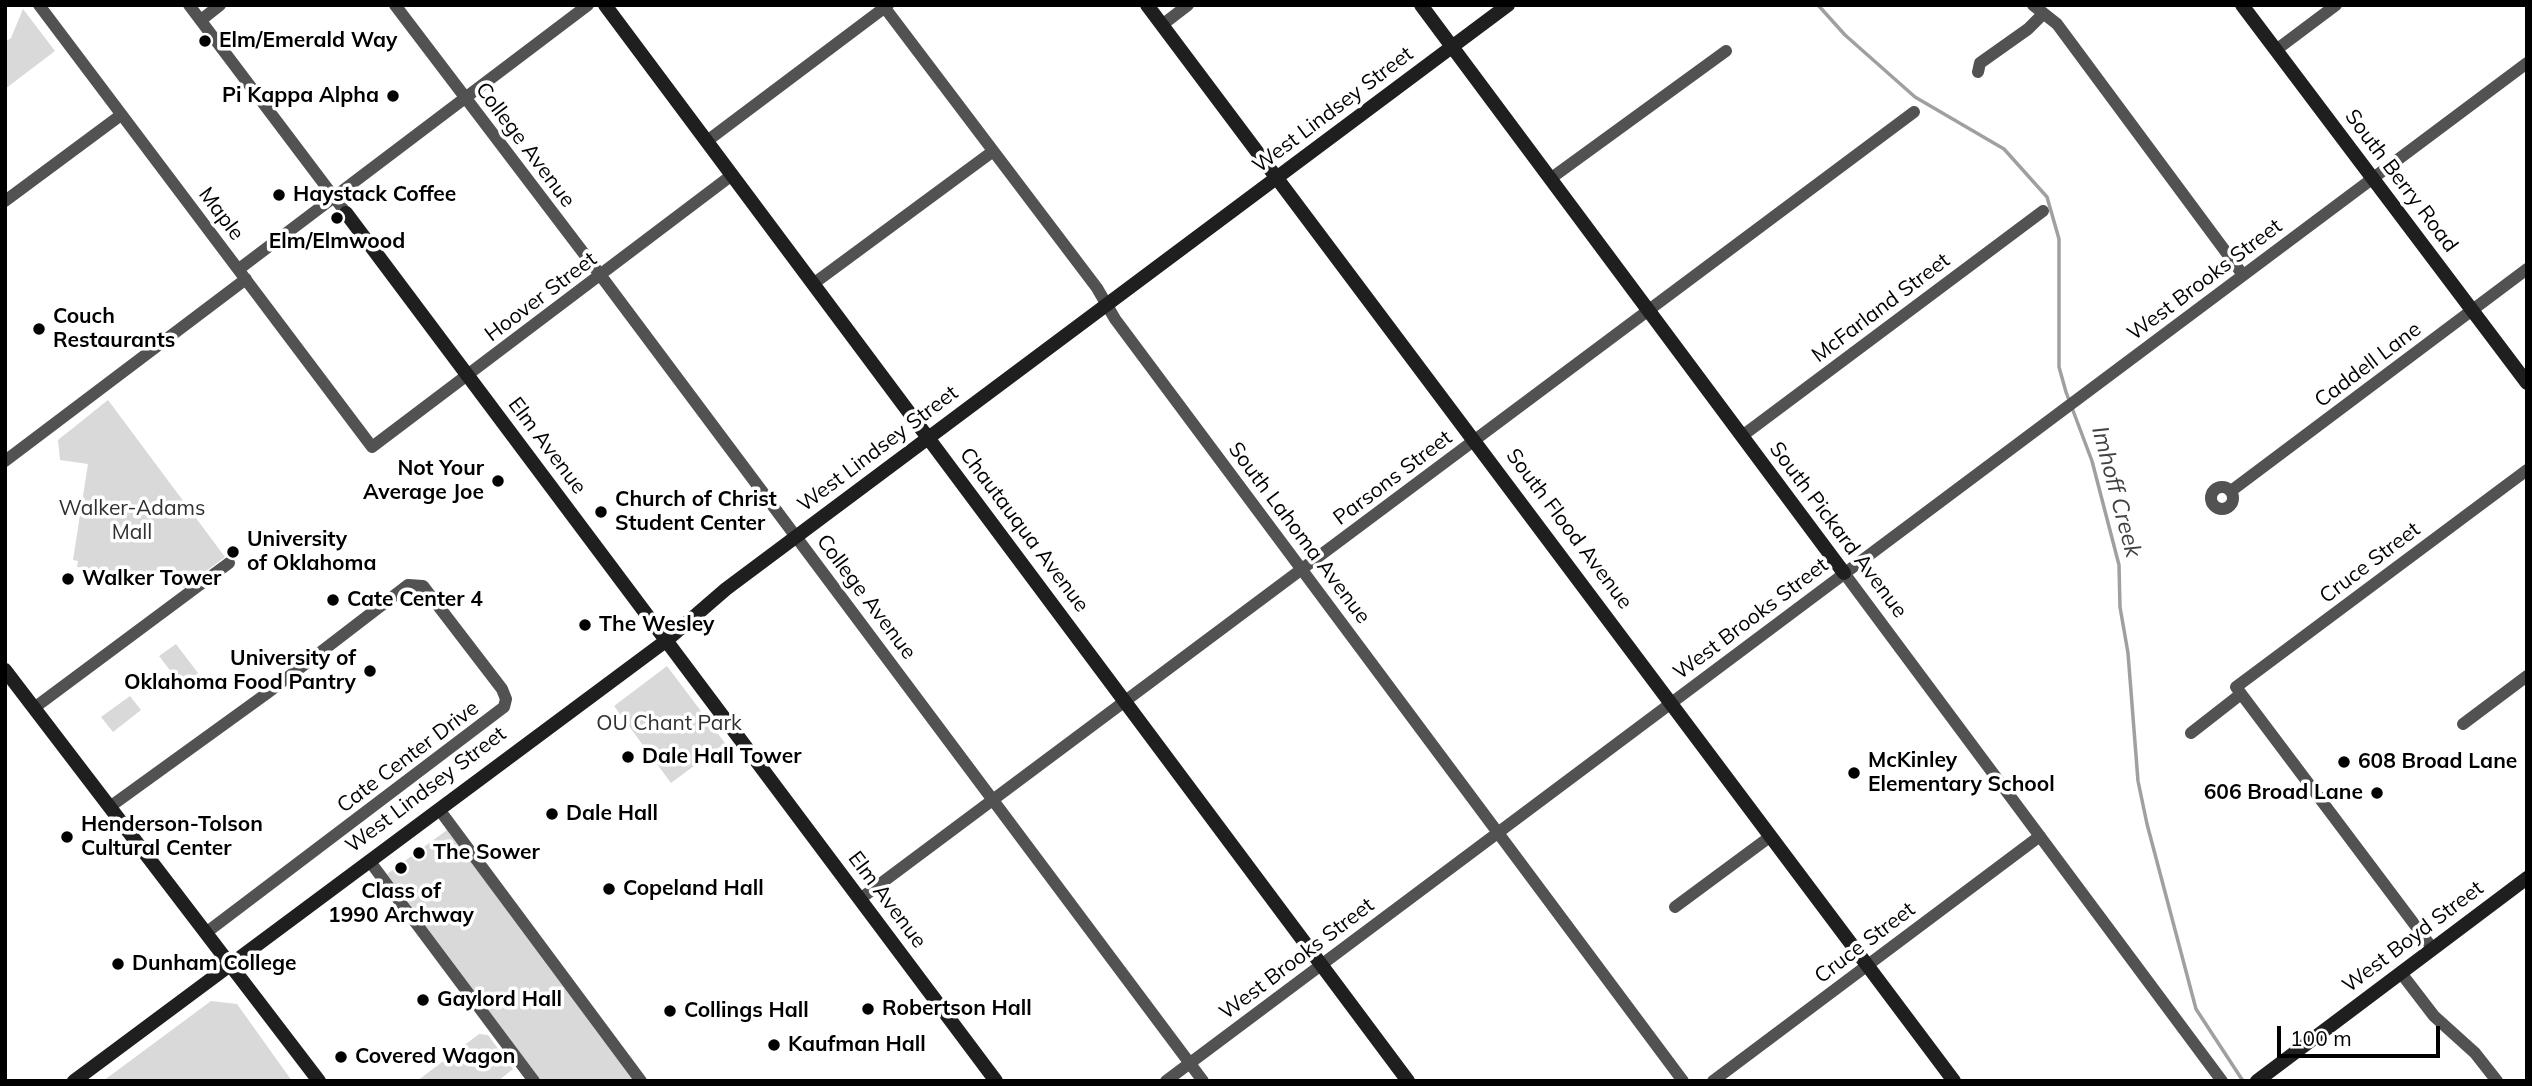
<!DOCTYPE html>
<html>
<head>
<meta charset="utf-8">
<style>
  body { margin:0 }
  #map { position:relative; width:2532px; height:1086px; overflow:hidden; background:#fff; font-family:Mulish,sans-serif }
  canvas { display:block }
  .frame { position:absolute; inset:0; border:7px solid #000; pointer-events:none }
  .scale { position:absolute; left:2277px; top:1026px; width:163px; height:32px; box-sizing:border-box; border:4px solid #000; border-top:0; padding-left:9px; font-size:21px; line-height:24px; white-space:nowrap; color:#000; -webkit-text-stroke:5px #fff; paint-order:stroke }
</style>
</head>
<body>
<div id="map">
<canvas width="2532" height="1086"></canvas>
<div class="frame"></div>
<div class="scale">100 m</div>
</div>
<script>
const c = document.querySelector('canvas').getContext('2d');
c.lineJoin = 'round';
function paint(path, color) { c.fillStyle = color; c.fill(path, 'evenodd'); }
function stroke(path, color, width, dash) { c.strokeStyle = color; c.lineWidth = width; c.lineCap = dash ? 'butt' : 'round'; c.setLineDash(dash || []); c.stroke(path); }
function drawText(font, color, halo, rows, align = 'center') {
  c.font = font + ' Mulish,sans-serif'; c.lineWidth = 7; c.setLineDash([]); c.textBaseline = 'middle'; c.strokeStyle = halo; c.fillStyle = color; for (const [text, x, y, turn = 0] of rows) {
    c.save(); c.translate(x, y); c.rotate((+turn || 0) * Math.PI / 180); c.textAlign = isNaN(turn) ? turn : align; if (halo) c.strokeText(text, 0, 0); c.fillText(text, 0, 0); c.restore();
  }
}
paint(new Path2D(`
  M23,9l32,42 -50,38v-47l6,-4z
  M108,400l117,157 -41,31 -10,-12 -42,-2 -55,-7 1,-6 -5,-1 15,-96 -28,-4 -2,-20z
  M176,644l22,29 -16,13 -23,-30z
  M667,666l58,77 -54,40 -57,-77z
  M130,696l11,14 -28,22 -12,-15z
  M447,830l188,251h-94l-154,-207z
  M211,1001l26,3 55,77h-189z
  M479,1034l9,1 25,34 -15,12h-81z`), '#d9d9d9');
stroke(new Path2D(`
  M1818,5l27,30 70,62 89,52 43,48 12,42v128l7,25 26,69 27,104 1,42 8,46 10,128 9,43 49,185 47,72`), '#a0a0a0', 3.5);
stroke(new Path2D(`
  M39,5l333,442 360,-272
  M189,5l157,208
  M395,5l206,271 602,805
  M2033,5l24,19 186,251
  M885,8l212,280 18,31 568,762
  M201,20l19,-15
  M1162,25l26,-20
  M2276,50l60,-45
  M1978,72l2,-9 48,-34 14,-14
  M707,141l181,-136
  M1550,179l176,-128
  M5,201l116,-86
  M239,269l349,-264
  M813,284l179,-132
  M1742,436l301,-225
  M5,461l241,-182
  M2211 498a11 11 0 1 1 22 0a11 11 0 1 1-22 0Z
  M2231,491l296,-222
  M1844,573l378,508
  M34,708l195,-145
  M2463,724l64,-48
  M2191,733l50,-39
  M111,806l155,-112 142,-109 15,1 79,103 4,10 -2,8 -297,225
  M444,816l197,265
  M374,867l160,214
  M860,899l1054,-787
  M1675,907l96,-71
  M2433,949l-197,-262 291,-217
  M2401,973l33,43 41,37 22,28
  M1166,1081l1361,-1018
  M1713,1081l327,-245`), '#525252', 12);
stroke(new Path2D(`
  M605,5l803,1076
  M1147,5l807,1076
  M1421,5l423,568
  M2242,5l285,378
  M346,213l650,868
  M5,670l314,411
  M74,1081l593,-441 59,-51 782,-584
  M2257,1081l270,-203`), '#1f1f1f', 14);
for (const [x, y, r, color] of [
  [205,41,7,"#000"],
  [393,96,7,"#000"],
  [279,195,7,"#000"],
  [337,218,7,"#000"],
  [39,329,7,"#000"],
  [498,481,7,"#000"],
  [601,512,7,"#000"],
  [233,552,7,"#000"],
  [68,579,7,"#000"],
  [333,600,7,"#000"],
  [585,625,7,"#000"],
  [370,671,7,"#000"],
  [628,757,7,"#000"],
  [2344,762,7,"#000"],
  [1854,773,7,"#000"],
  [2377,793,7,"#000"],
  [552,814,7,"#000"],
  [67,837,7,"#000"],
  [419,853,7,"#000"],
  [401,868,7,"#000"],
  [609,889,7,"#000"],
  [118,964,7,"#000"],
  [423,1000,7,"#000"],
  [868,1009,7,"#000"],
  [670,1011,7,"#000"],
  [774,1045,7,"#000"],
  [341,1057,7,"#000"]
]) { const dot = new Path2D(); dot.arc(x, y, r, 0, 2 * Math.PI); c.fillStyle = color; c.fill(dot); stroke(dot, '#fff', 2.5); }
drawText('bold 21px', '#000', '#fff', [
  ["Elm/Emerald Way",219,41],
  ["Pi Kappa Alpha",379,96,"right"],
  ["Haystack Coffee",293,195],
  ["Elm/Elmwood",337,242,"center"],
  ["Couch",53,317],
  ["Restaurants",53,341],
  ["Not Your",484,469,"right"],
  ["Average Joe",484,493,"right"],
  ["Church of Christ",615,500],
  ["Student Center",615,524],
  ["University",247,540],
  ["of Oklahoma",247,564],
  ["Walker Tower",82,579],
  ["Cate Center 4",347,600],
  ["The Wesley",599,625],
  ["University of",356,659,"right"],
  ["Oklahoma Food Pantry",356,683,"right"],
  ["Dale Hall Tower",642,757],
  ["McKinley",1868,761],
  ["Elementary School",1868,785],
  ["608 Broad Lane",2358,762],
  ["606 Broad Lane",2363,793,"right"],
  ["Dale Hall",566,814],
  ["Henderson-Tolson",81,825],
  ["Cultural Center",81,849],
  ["The Sower",433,853],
  ["Copeland Hall",623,889],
  ["Class of",401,892,"center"],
  ["1990 Archway",401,916,"center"],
  ["Dunham College",132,964],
  ["Gaylord Hall",437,1000],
  ["Robertson Hall",882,1009],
  ["Collings Hall",684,1011],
  ["Kaufman Hall",788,1045],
  ["Covered Wagon",355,1057]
], 'left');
drawText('21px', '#000', '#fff', [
  ["West Lindsey Street",1333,110,-37],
  ["College Avenue",525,145,53],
  ["South Berry Road",2401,181,53],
  ["Maple",221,214,53],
  ["West Brooks Street",2205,280,-37],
  ["Hoover Street",541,297,-37],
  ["McFarland Street",1881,308,-37],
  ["Caddell Lane",2368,365,-37],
  ["Elm Avenue",547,446,53],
  ["West Lindsey Street",878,449,-37],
  ["Parsons Street",1393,478,-37],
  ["South Flood Avenue",1569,529,53],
  ["Chautauqua Avenue",1024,530,53],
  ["South Pickard Avenue",1838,530,53],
  ["South Lahoma Avenue",1299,533,53],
  ["Cruce Street",2370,563,-37],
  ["College Avenue",866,597,53],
  ["West Brooks Street",1751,619,-37],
  ["Cate Center Drive",408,757,-37],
  ["West Lindsey Street",426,790,-37],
  ["Elm Avenue",887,900,53],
  ["West Boyd Street",2413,937,-37],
  ["Cruce Street",1865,943,-37],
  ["West Brooks Street",1297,959,-37]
]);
drawText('21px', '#303030', '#fff', [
  ["Walker-Adams",132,509],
  ["Mall",132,533],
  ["OU Chant Park",669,724]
]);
drawText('italic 23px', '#414141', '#fff', [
  ["Imhoff Creek",2116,492,75]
]);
</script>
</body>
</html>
